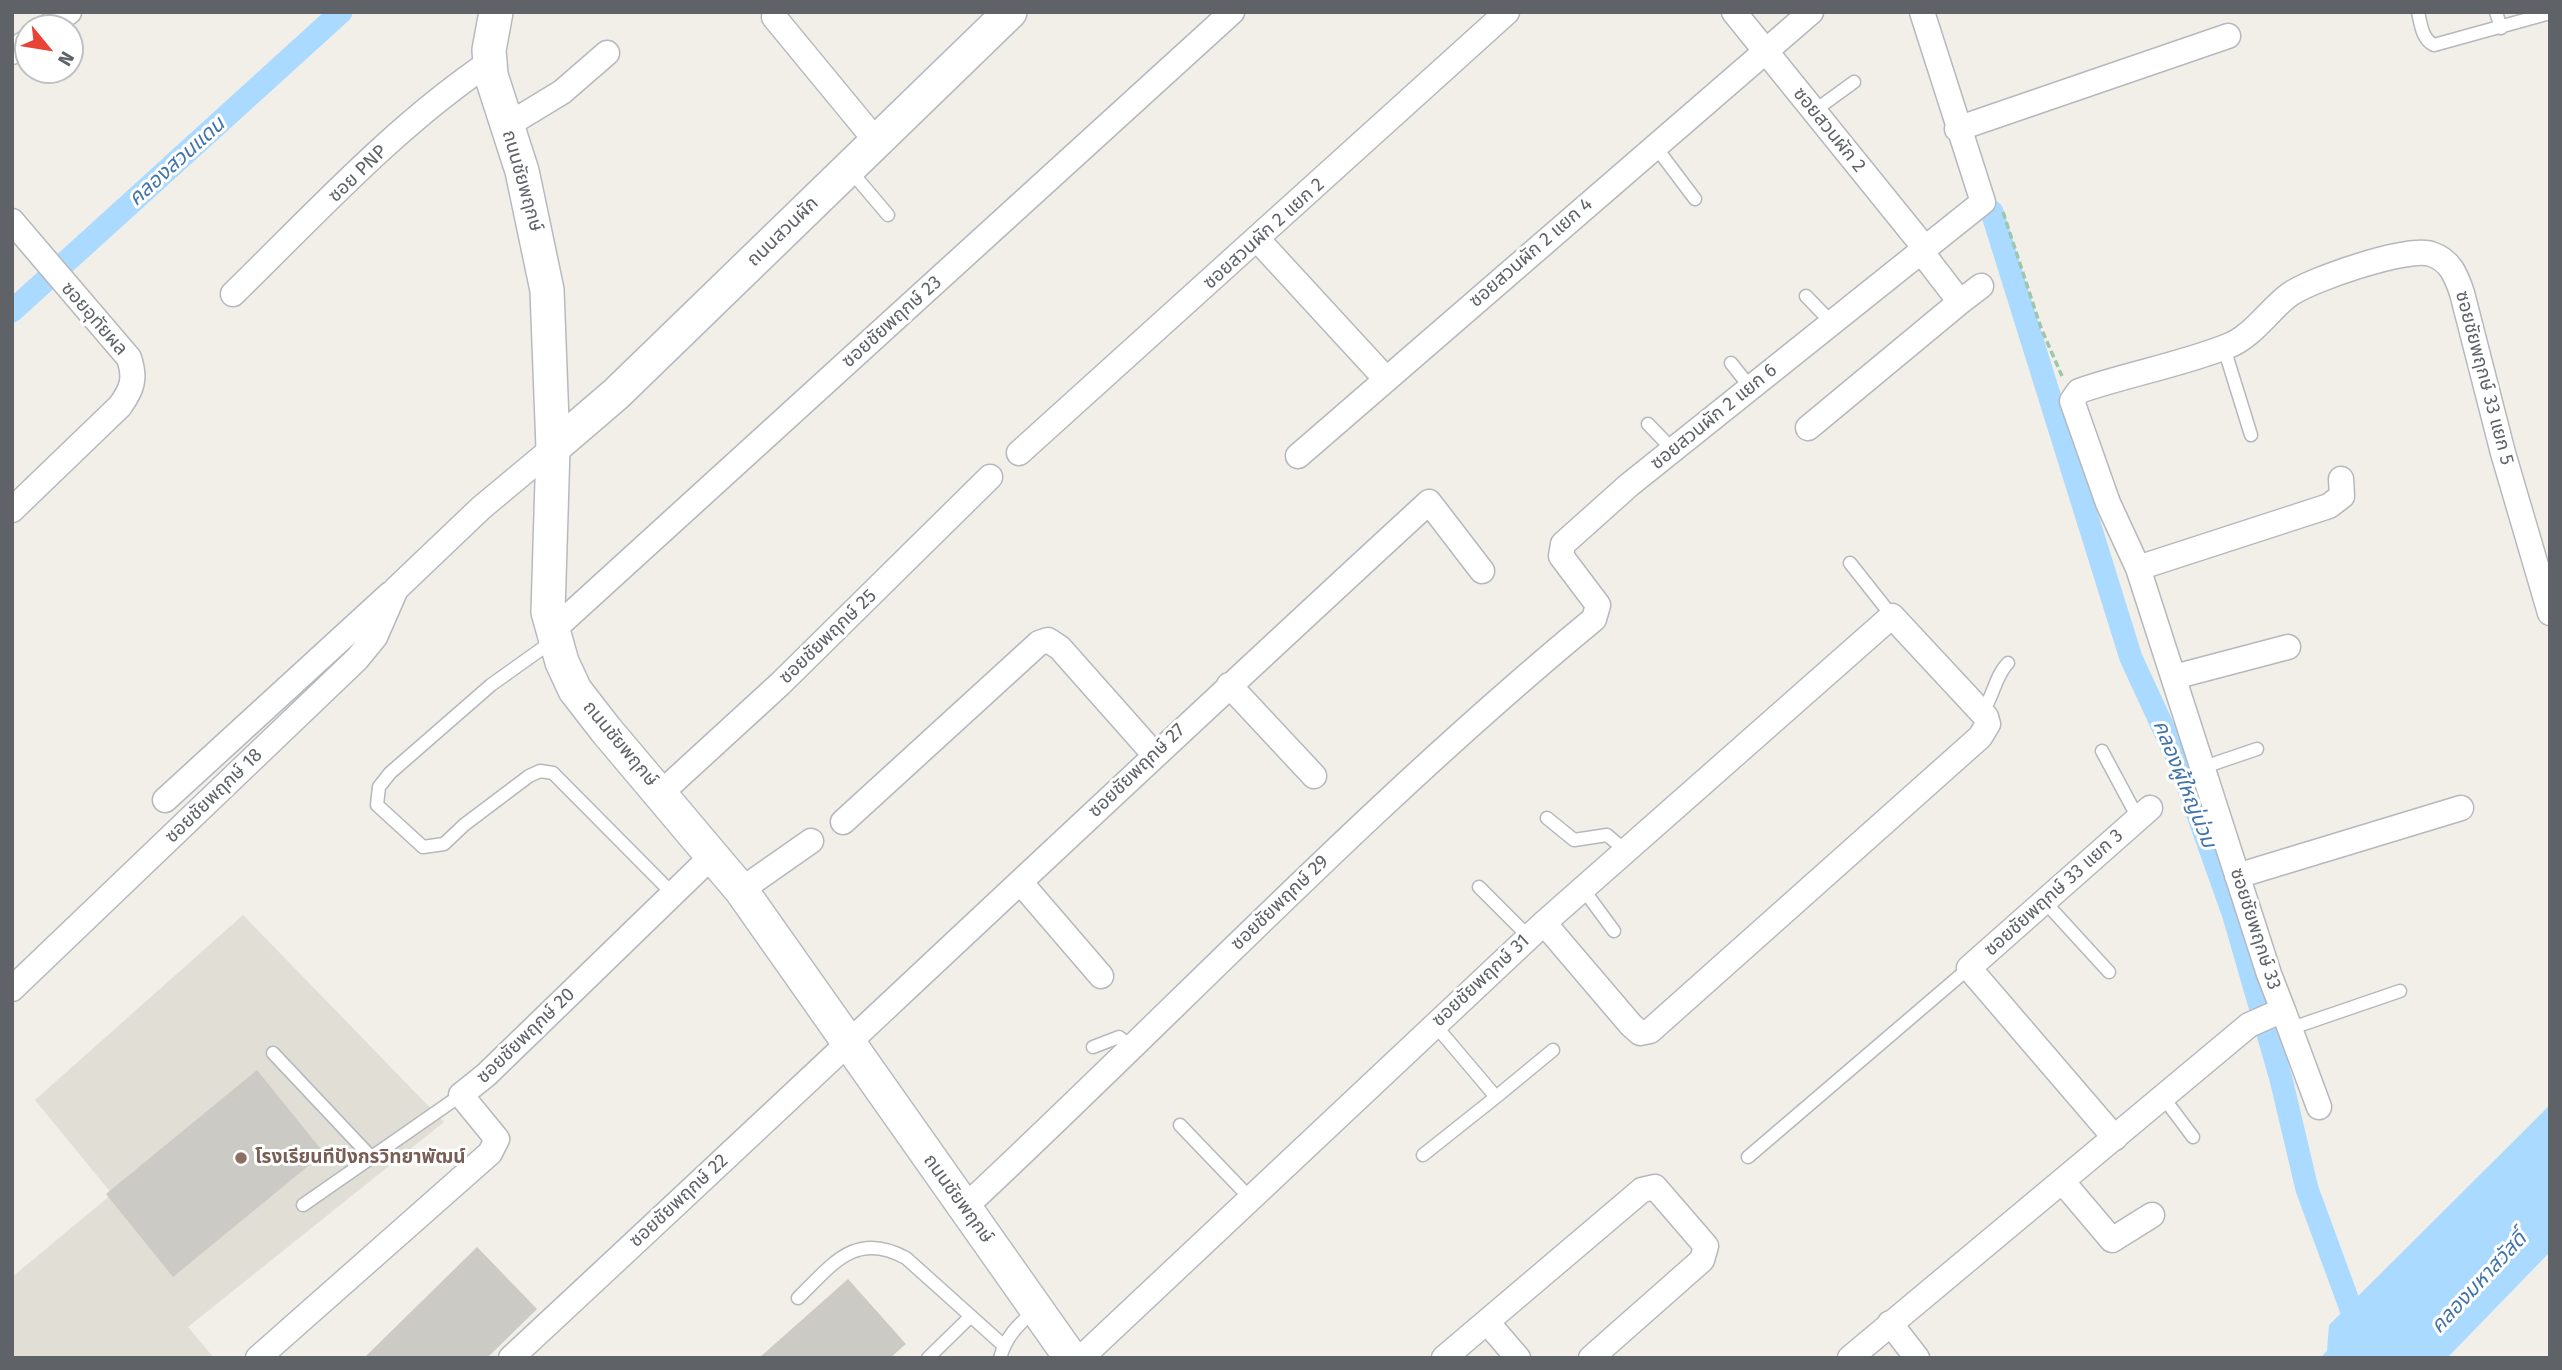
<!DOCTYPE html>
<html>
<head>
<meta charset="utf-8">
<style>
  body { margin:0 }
  #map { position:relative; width:2562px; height:1370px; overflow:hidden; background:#f1efe8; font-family:"Fira Sans",sans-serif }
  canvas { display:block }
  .frame { position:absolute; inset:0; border:14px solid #5f6368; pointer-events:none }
  .north { position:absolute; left:14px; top:14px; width:70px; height:70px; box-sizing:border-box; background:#fff; border:2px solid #bfc1c3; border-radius:50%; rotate:120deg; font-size:19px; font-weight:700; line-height:28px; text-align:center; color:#5f6368 }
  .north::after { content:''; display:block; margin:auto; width:24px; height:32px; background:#ea4335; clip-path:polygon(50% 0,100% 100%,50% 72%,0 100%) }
</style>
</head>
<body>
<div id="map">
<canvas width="2562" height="1370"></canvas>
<div class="frame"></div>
<div class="north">N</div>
</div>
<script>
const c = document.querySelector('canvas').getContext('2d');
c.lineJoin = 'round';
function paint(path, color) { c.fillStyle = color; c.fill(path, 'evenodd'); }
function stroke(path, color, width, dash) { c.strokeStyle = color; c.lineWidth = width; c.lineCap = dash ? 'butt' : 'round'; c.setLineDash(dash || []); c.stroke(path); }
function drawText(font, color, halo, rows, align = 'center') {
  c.font = font + ' "Fira Sans","Noto Sans Thai",sans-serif'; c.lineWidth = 6; c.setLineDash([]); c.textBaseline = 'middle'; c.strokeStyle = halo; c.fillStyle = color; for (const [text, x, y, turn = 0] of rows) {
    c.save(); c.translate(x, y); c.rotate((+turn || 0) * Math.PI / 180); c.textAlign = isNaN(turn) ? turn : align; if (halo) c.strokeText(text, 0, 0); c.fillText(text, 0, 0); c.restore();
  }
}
paint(new Path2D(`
  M243,915l201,207 -256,205 26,31h-202v-81l100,-83 -77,-94z`), '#e1ded6');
paint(new Path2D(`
  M2550,1105v147l-103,106h-127l7,-7 2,-26z`), '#aadaff');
stroke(new Path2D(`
  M1992,212l139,446 49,106 54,152 47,163 26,110 62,169
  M12,311l329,-299`), '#aadaff', 23);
paint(new Path2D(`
  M257,1070l67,83 -151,124 -67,-83z
  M477,1247l60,62 -50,49h-123z
  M848,1279l58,65 -16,14h-131z`), '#cccac5');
const lane = new Path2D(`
  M2418,12c3,13 4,27 16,33l116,-32
  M2496,12l5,16
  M1814,111l40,-29
  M1655,146l40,53
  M849,169l39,46
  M1806,296l25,26
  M2224,348l27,87
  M1731,363l19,24
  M1648,424l25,26
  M1850,563l42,53
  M554,640l-63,45 -101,88 -11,14 -2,18 46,42 21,-3 20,-19 65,-49 11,-5 13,2 120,121
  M1983,711c11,-16 12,-35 25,-48
  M2102,751l36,67
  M2204,767l53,-18
  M1547,818l27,22 33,-5 19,16
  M1479,887l50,50
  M1583,889l31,42
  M2044,901l65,71
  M2289,1029l111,-38
  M1093,1047l26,-10 15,11
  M273,1053l98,104
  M1496,1097l57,-47
  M2163,1097l30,40
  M1180,1125l69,72
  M1423,1155l73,-58 -61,-72
  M1748,1157l221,-189
  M303,1205l158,-110
  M798,1298c34,-33 57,-68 108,-40l97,87
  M928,1358l43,-42
  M1000,1358c6,-22 19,-34 36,-49`);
const street = new Path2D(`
  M1734,12l190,235
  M774,17l103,125
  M46,28l23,-16
  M12,52l16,-11
  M506,126l56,-34 45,-39
  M1957,129l271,-93
  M12,221l117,137c7,21 3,31 -9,48l-108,104
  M1258,240l127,138
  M1920,250l40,52 21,-16
  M233,294c82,-80 162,-168 257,-232
  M1808,428l152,-126
  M1019,453l488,-441
  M1298,456l513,-444
  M2138,568l191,-62 13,-10 -1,-17
  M551,632l681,-620
  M2174,677l114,-30
  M1229,685l85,91
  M661,793l119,-109 210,-207
  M165,800l225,-206
  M843,822l196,-179 9,-3 12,8 94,106
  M2237,876l224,-68
  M1021,883l80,93
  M741,890l70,-49
  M12,989l345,-330 18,-22 21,-48 85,-81 72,-60
  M2283,1010l36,97
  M2115,1138l-146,-170 181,-160
  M2062,1181l50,59 40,-25
  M964,1208c210,-196 408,-406 630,-589l4,-14 -37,-49 2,-12 66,-59 354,-283 -61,-190
  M1487,1322l31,36
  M1890,1323l27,35
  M258,1358l232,-205 7,-14 -36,-44 25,-20 226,-219
  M511,1358c307,-285 610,-573 918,-856l53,69
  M1081,1358l463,-435 348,-307 94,101 2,7 -8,13 -330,294 -10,2 -9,-8 -87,-102
  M1444,1358l198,-168 13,-3 51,59 -4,14 -111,98
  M1850,1358l399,-333 34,-15 -14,-36 -131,-406 -30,-65 -36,-102 7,-10c49,-17 101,-26 149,-45 24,-9 41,-36 61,-51 20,-15 119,-49 142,-41 19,6 25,21 31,39l41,160 47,160`);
const secondary = new Path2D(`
  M496,12l-7,38 2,25 31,96 25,119 6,158 -5,164 14,50 13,28 31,40 135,160 330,468
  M553,448l63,-54 394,-382`);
stroke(lane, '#b5b8bc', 15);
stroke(street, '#b5b8bc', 27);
stroke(secondary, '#b6babf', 36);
stroke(new Path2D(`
  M2003,212l38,116 21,48`), '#9cc7a9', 3.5, [7, 3.5]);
stroke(lane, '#fff', 12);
stroke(street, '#fff', 24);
stroke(secondary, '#fff', 33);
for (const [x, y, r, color] of [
  [241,1158,7,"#8d6e63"]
]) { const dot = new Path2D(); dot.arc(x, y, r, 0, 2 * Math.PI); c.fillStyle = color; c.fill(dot); stroke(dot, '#fff', 2.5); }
drawText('19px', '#5f6368', '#fff', [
  ["ซอยสวนผัก 2",1829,130,51],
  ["ซอย PNP",358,174,-44],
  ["ถนนชัยพฤกษ์",522,181,74],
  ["ถนนสวนผัก",783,232,-44],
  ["ซอยสวนผัก 2 แยก 2",1264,234,-42],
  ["ซอยสวนผัก 2 แยก 4",1531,253,-41],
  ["ซอยอุทัยผล",94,319,49],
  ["ซอยชัยพฤกษ์ 23",892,322,-42],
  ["ซอยชัยพฤกษ์ 33 แยก 5",2484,378,75],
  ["ซอยสวนผัก 2 แยก 6",1714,417,-39],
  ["ซอยชัยพฤกษ์ 25",828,637,-44],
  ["ถนนชัยพฤกษ์",620,744,50],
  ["ซอยชัยพฤกษ์ 27",1137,771,-44],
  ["ซอยชัยพฤกษ์ 18",214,796,-44],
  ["ซอยชัยพฤกษ์ 33 แยก 3",2054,893,-42],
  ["ซอยชัยพฤกษ์ 29",1280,903,-44],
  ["ซอยชัยพฤกษ์ 33",2255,929,72],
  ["ซอยชัยพฤกษ์ 31",1481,981,-43],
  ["ซอยชัยพฤกษ์ 20",526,1036,-44],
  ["ถนนชัยพฤกษ์",958,1199,54],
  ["ซอยชัยพฤกษ์ 22",679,1201,-43]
]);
drawText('bold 19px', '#785e54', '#fff', [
  ["โรงเรียนทีปังกรวิทยาพัฒน์",255,1158]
], 'left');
drawText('italic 21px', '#4174aa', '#fff', [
  ["คลองสวนแดน",177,162,-42],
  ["คลองผู้ใหญ่น่วม",2184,784,68],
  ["คลองมหาสวัสดิ์",2479,1283,-47]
]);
</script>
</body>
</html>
